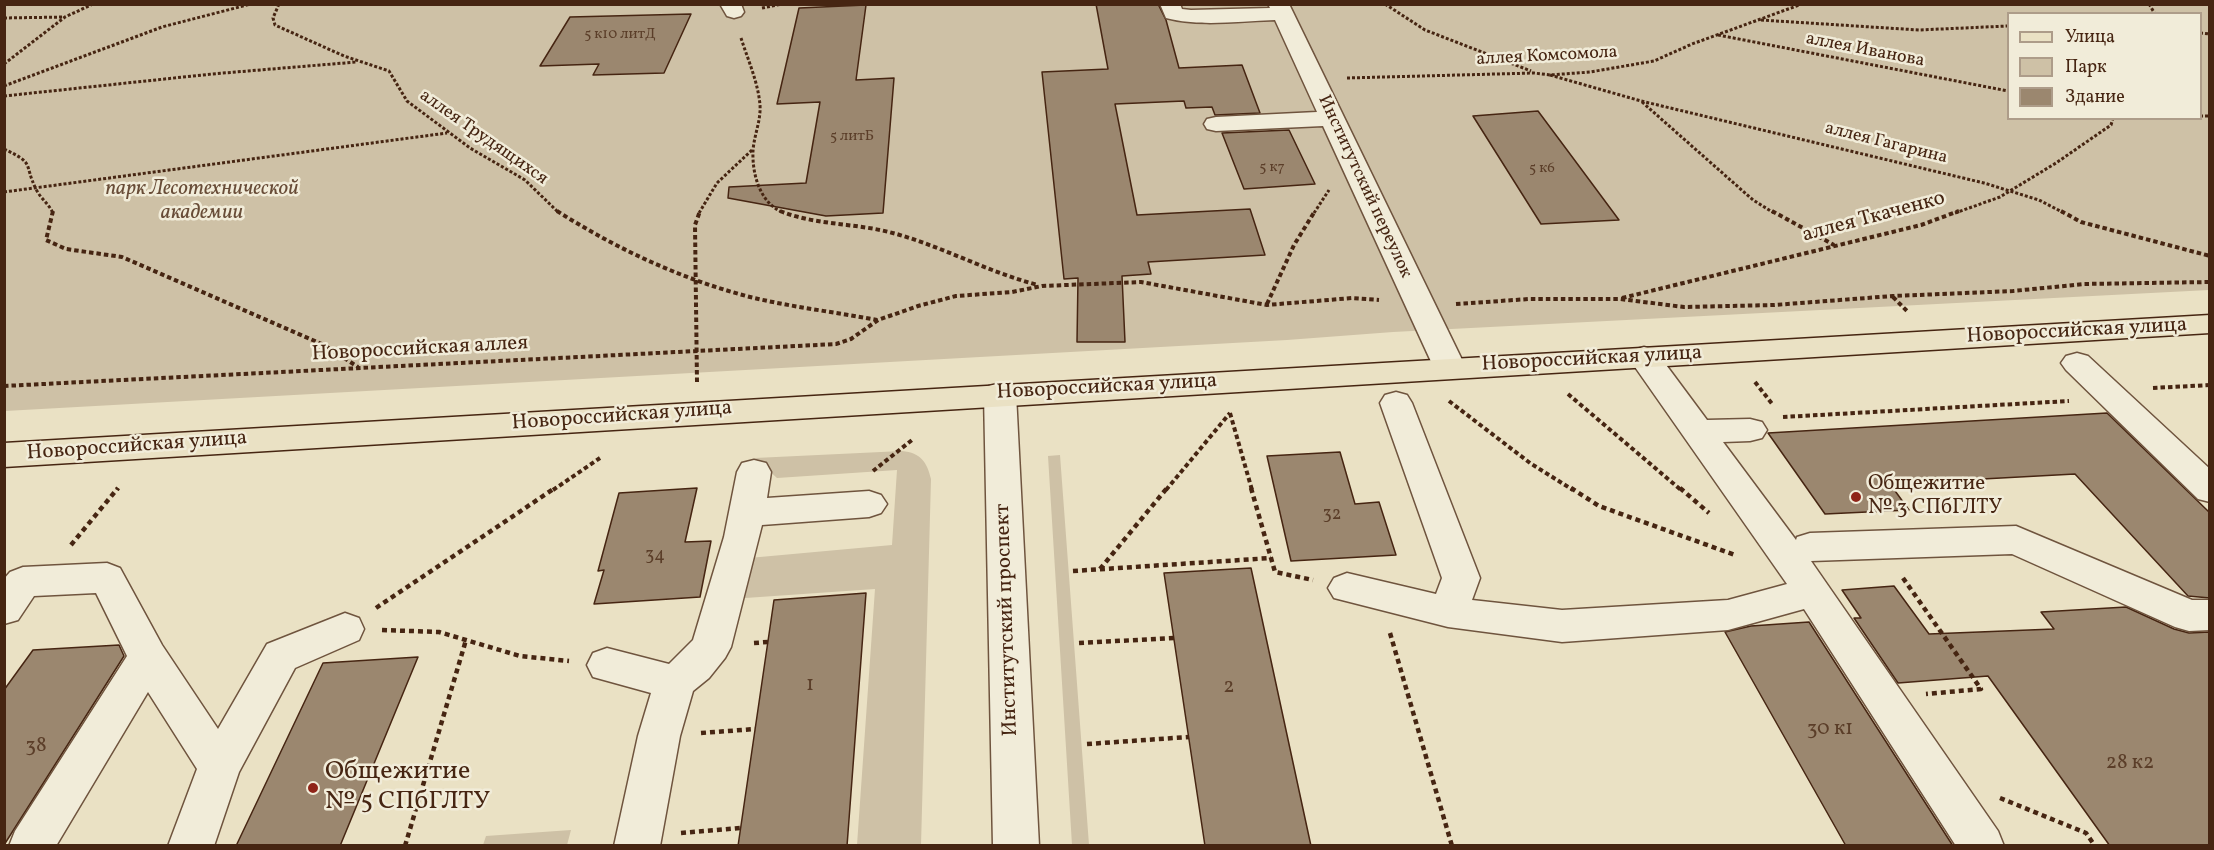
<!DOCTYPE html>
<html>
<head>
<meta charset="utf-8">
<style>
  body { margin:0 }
  #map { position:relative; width:2214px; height:850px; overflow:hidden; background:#eae1c4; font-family:Vollkorn,serif }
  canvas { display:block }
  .frame { position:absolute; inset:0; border:6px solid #462512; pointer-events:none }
  .legend { position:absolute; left:2007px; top:12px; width:195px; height:108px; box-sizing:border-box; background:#f1ecd9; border:2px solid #ad9c89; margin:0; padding:8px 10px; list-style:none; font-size:18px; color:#462512 }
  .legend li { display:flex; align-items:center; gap:12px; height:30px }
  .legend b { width:30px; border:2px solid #ad9c89 }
</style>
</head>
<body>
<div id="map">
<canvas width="2214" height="850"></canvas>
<div class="frame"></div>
<ul class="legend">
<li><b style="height:8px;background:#eae1c4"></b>Улица</li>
<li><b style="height:16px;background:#cec1a6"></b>Парк</li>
<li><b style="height:16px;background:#9b876f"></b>Здание</li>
</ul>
</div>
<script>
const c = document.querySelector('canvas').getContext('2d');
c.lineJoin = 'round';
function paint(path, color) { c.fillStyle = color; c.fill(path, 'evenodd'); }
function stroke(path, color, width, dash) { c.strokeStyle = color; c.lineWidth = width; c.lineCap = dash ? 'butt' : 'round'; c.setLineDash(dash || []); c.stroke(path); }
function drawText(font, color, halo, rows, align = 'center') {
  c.font = font + ' Vollkorn,serif'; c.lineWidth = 5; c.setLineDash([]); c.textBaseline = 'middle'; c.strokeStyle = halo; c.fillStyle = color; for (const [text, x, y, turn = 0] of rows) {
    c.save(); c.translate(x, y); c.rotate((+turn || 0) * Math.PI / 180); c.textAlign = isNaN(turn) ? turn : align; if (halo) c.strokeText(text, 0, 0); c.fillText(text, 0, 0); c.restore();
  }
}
paint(new Path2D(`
  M5,5h2204v285l-816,42 -106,8 -1282,71zM2008,14h192v104h-192z
  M902,451c19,2 25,11 29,28l-10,366h-64l18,-256 -144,10 7,-40 154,-14 5,-75 -120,8 -22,-20z
  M1060,455l29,390h-17l-24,-389z
  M571,830l-4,15h-84l3,-9z`), '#cec1a6');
const building = new Path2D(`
  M1096,4h62l8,16 13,48 63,-3 18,48 -45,2 -3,-8 -26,1 -2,-7 -69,3 22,111 113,-6 15,46 -117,7 3,12 -29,2 3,66h-48l1,-64 -14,1 -22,-207 66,-3z
  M866,5l-10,75 38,-2 -11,135 -57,3 -98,-18 1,-11 77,-4 14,-81 -43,2 22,-96z
  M691,14l-27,59 -71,2 6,-11 -59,2 30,-49z
  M1538,111l35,47 46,62 -78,4 -68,-108z
  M1289,130l26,54 -71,5 -22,-56z
  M2107,413l103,100v85l-22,-2 -113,-122 -185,10 19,26 -84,4 -57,-81z
  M1340,452l15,52 24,-2 17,53 -105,6 -24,-105z
  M697,488l-12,54 26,-1 -11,56 -106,7 10,-34 -6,1 21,-78z
  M1251,568l60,278h-106l-41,-273z
  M1894,586l35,48 125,-5 -13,-17 85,-5 48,22 15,4 21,-1v214h-100l-122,-170 -90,7 -44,-65h7l-19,-28z
  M866,593l-19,253h-109l36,-246z
  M1809,622l144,224h-107l-121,-214 26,-6z
  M119,645l5,11 -120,189v-155l29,-40z
  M418,657l-78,189h-104l87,-183z`);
paint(building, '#9b876f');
stroke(building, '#462512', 1.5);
const minor = new Path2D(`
  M720,4h21l3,8 -3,4 -7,2 -7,-2z
  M1160,4h20l2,5 9,1 79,-2 -2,-4h21l177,364 -5,7 -11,3 -11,-3 -5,-7 -111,-242 -107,5 -9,-2 -3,-5 3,-5 9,-2 101,-5 -42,-92c-35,1 -75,7 -109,-2z
  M1644,347l11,3 52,70 43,-1 12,3 5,8 -5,8 -12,3 -27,1 73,98 1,-3 13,-4 206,-7 176,74h18v30l-21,1 -14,-4 -163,-73 -201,7 187,270 6,15h-48l-152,-237 -76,21 -166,12 -114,-15 -114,-29 -6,-10 6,-10 13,-5 89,21 6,-16 -62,-175 5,-8 11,-3 11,3 5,8 68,175 -8,22 90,10 166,-10 59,-16 -159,-227 5,-7z
  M2077,353l11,3 122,113v33l-12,-3 -132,-129 -5,-7 5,-7z
  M1000,383l11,3 5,8 23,452h-46l-9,-452 5,-8z
  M754,460l12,3 5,9 -4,26 102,-7 12,4 6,9 -6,9 -12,4 -107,8 -31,122 -6,11 -16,20 -16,13 -13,45 -20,110h-46l24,-110 13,-43 -58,-16 -6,-12 6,-12 14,-5 62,16 24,-24 31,-103 13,-65 5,-9z
  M107,563l13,5 42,77 56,84 49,-85 78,-31 14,5 5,11 -5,11 -64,28 -56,104 -25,74h-46l29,-77 -49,-77 -92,154h-47l6,-15 112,-175 -31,-63 -62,3 -16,24 -14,4v-45l6,-7 13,-5z`);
const major = new Path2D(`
  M2210,315v18l-2206,134v-24z`);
stroke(minor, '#6f543e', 3);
stroke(major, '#462512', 3);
stroke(new Path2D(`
  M279,4l-6,14 2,7 69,31 45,15 18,30 63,47 55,32 34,33
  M1385,4l40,26 106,41
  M2149,4l6,10
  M762,8l20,-4
  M4,18l61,-1
  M1761,20l158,10 89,-4
  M2200,33l10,1
  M1718,35l290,56
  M741,38c7,22 17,44 19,67 1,16 -6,30 -7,46 -1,23 7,53 31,62
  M4,64l61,-47 28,-13
  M1550,75l91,26 343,82 55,17 25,13
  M1347,78l187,-5 16,2 40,-3 64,-11 38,-17 110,-40
  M4,86l158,-59 89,-23
  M4,96l208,-22 144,-12
  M1642,102l111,98 21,13
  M2200,116h10
  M4,149c32,15 19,14 32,40 4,9 13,15 17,24
  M4,192l443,-59
  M699,213l18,-30 35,-33
  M1314,213l15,-23
  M1955,213l45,-16 56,-34 55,-38 2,-7`), '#462512', 3, [3, 2]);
stroke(new Path2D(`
  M53,211l-7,29 20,9 56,8 202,88 34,22
  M557,211c60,38 124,68 193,86 41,10 85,15 127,23
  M780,211c35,14 73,12 109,21 51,13 98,40 149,53
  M1772,211l62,34
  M2061,211l20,11 129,34
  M1893,297l14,14
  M1622,298l299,-73 38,-14
  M1267,304l27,-59 21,-34
  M1456,304l73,-5h91l64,8 90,-2 119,-9 120,-5 71,-7 126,-2
  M697,382l-2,-157 5,-14
  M1755,382l18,23
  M4,386l832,-42 15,-5 27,-19 40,-14 38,-10 56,-4 30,-6 99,-4 126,23 85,-7 27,2
  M2153,388l57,-3
  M1568,394l113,96
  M1449,401l81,62 43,27
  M1230,413l22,77
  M1783,417l286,-16
  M873,471l39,-31
  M117,490l1,-2
  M553,490l47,-32
  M1166,490l64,-77`), '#462512', 4, [4.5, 3]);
stroke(new Path2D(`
  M1251,488l24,84 38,8
  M1571,488l28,18 136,49
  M1680,488l29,25
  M71,545l47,-57
  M1100,569l67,-81
  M1073,571l198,-13
  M1903,578l78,111 -55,5
  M376,608l179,-120
  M382,630l57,2 81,24 49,5
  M1390,633l62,213
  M754,643l14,-1
  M1079,643l95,-5
  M701,733l54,-4
  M1087,744l102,-7
  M2000,798l86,35 9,13
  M681,833l60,-5
  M405,846l61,-206`), '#462512', 4.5, [5, 4]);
paint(minor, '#f1ecd9');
paint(major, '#eae1c4');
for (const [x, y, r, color] of [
  [1856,497,6,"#8f2418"],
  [313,788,6,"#8f2418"]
]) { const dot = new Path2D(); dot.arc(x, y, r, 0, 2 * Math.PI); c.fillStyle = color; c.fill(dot); stroke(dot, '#f1ecd9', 2); }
drawText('15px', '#5b3e29', null, [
  ["5 к10 литД",620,35],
  ["5 литБ",852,137],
  ["5 к7",1272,168],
  ["5 к6",1542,169]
]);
drawText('18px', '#462512', '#f1ecd9', [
  ["аллея Иванова",1865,51,11],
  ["аллея Комсомола",1547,57,-3],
  ["аллея Трудящихся",483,138,35],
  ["аллея Гагарина",1886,144,14],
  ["Институтский переулок",1364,187,65]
]);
drawText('18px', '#5b3e29', null, [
  ["32",1332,516],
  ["34",655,557]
]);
drawText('italic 21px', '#684c37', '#f1ecd9', [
  ["парк Лесотехнической",202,190],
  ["академии",202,214]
]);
drawText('21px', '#462512', '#f1ecd9', [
  ["аллея Ткаченко",1874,218,-15],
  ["Новороссийская улица",2077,332,-3],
  ["Новороссийская аллея",420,350,-3],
  ["Новороссийская улица",1592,360,-3],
  ["Новороссийская улица",1107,388,-3],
  ["Новороссийская улица",622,417,-4],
  ["Новороссийская улица",137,447,-4],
  ["Институтский проспект",1008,620,-92]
]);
drawText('21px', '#462512', '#f1ecd9', [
  ["Общежитие",1868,485],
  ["№ 3 СПбГЛТУ",1868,509]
], 'left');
drawText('21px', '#5b3e29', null, [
  ["1",810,686],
  ["2",1229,688],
  ["30 к1",1830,730],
  ["38",36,747],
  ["28 к2",2130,764]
]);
drawText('26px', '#462512', '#f1ecd9', [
  ["Общежитие",325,773],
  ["№ 5 СПбГЛТУ",325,803]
], 'left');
</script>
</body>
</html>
